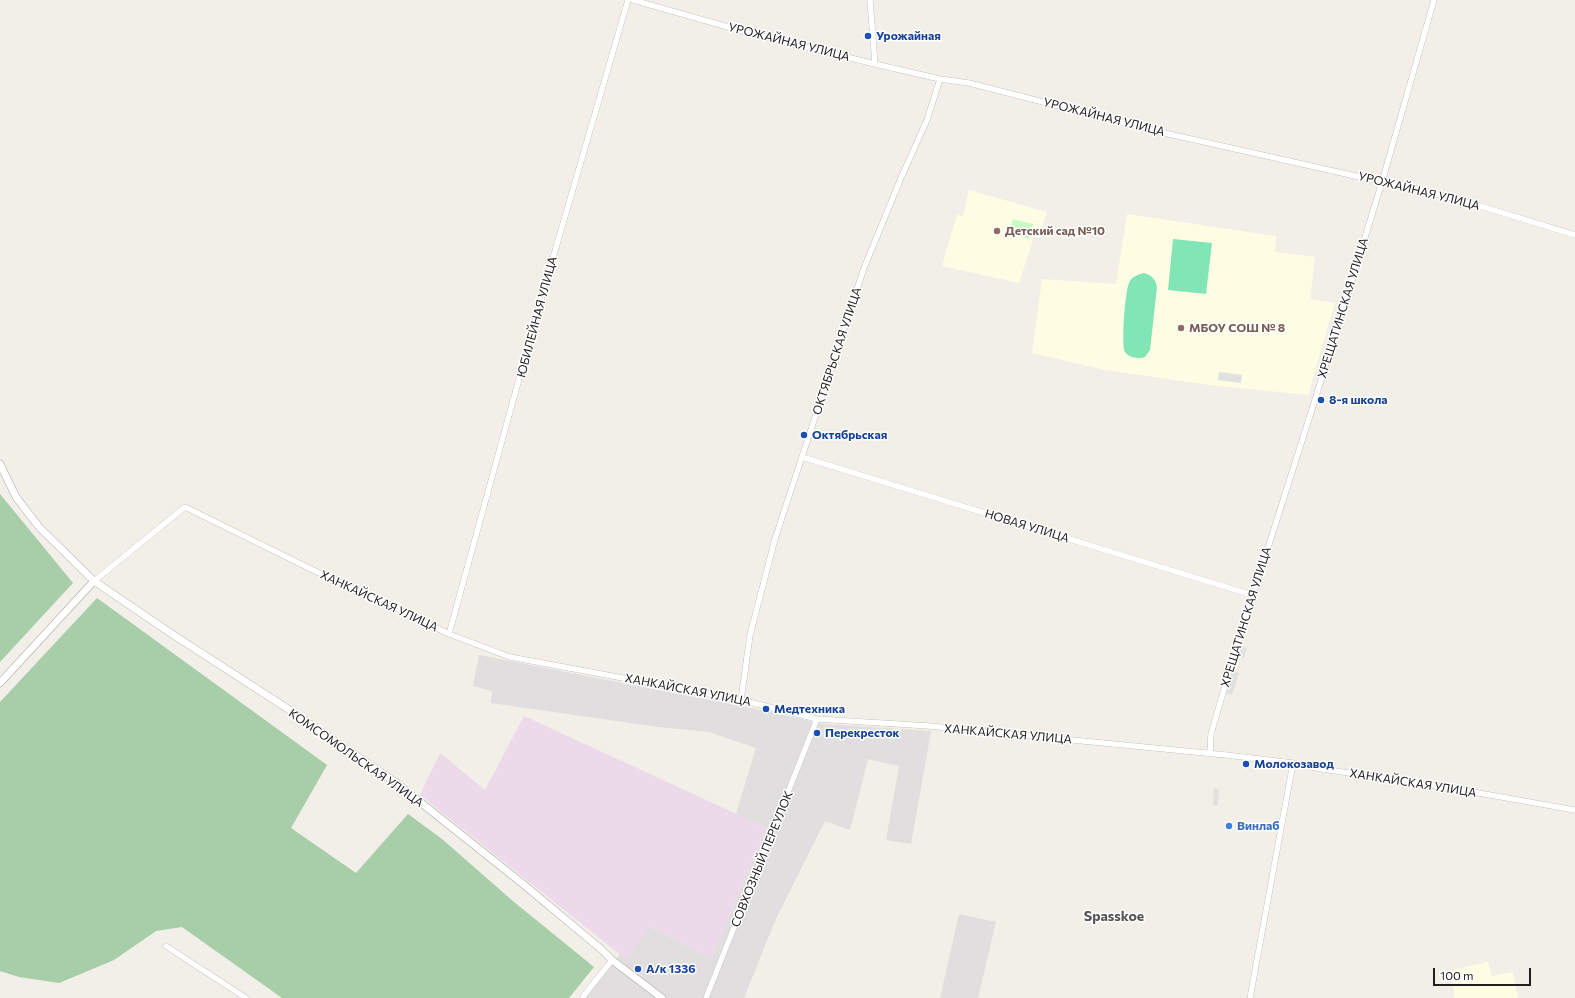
<!DOCTYPE html>
<html>
<head>
<meta charset="utf-8">
<style>
  body { margin:0 }
  #map { position:relative; width:1575px; height:998px; overflow:hidden; background:#f2eee8; font-family:Commissioner,sans-serif }
  canvas { display:block }
  .scale { position:absolute; left:1433px; top:968px; width:98px; height:18px; box-sizing:border-box; border:2px solid #212121; border-top:0; padding-left:5px; font-size:12px; line-height:14px; white-space:nowrap; color:#212121; -webkit-text-stroke:3px #fff; paint-order:stroke }
</style>
</head>
<body>
<div id="map">
<canvas width="1575" height="998"></canvas>
<div class="scale">100 m</div>
</div>
<script>
const c = document.querySelector('canvas').getContext('2d');
c.lineJoin = 'round';
function paint(path, color) { c.fillStyle = color; c.fill(path, 'evenodd'); }
function stroke(path, color, width, dash) { c.strokeStyle = color; c.lineWidth = width; c.lineCap = dash ? 'butt' : 'round'; c.setLineDash(dash || []); c.stroke(path); }
function drawText(font, color, halo, rows, align = 'center') {
  c.font = font + ' Commissioner,sans-serif'; c.lineWidth = 3; c.setLineDash([]); c.textBaseline = 'middle'; c.strokeStyle = halo; c.fillStyle = color; for (const [text, x, y, turn = 0] of rows) {
    c.save(); c.translate(x, y); c.rotate((+turn || 0) * Math.PI / 180); c.textAlign = isNaN(turn) ? turn : align; if (halo) c.strokeText(text, 0, 0); c.fillText(text, 0, 0); c.restore();
  }
}
paint(new Path2D(`
  M479,655l282,55 62,14 108,7 -20,113 -25,-4 13,-74 -31,-7 -18,71 -25,-9 -51,102 -30,75h-158l34,-44 7,5 22,-33 62,33 56,-131 -31,-14 20,-66 -47,-16 -51,-5 -167,-24 1,-12 -19,-5z
  M959,914l37,8 -18,76h-38z`), '#e0dede');
paint(new Path2D(`
  M524,716l243,112 -56,131 -61,-33 -23,34 -207,-165 20,-42 45,37z`), '#ecd9ea');
paint(new Path2D(`
  M969,190l78,22 -8,26 -5,-1 -15,46 -77,-17 15,-52 6,2z
  M1127,214l149,22 -1,16 40,5 -5,42 25,4 -27,92 -99,-10 -104,-15 -73,-17 10,-74 74,5z
  M1488,962l4,14 21,-4 5,26h-64l-3,-28z`), '#fffce4');
paint(new Path2D(`
  M0,494l73,89 -73,79z
  M97,598l230,167 -36,63 65,45 52,-59 34,25 72,63 80,65 -25,31h-287l-100,-71 -26,4 -42,29 -55,23 -40,-6 -19,-6v-269z`), '#a7cda9');
paint(new Path2D(`
  M1013,219l20,5 -4,15 -20,-6z`), '#c5fdc4');
paint(new Path2D(`
  M1173,239l39,4 -6,51 -38,-4z
  M1144,273c8,2 12,7 13,14l-7,63 -5,7c-6,2 -16,1 -20,-5 -4,-6 0,-61 4,-69 2,-6 8,-8 15,-10z`), '#82e5b5');
paint(new Path2D(`
  M1219,372l23,3 -1,8 -23,-3z
  M1241,646l6,2 -3,10 -6,-2z
  M1233,671l6,2 -7,22 -6,-1z
  M1214,788l5,1 -1,17 -5,-1z`), '#e1e1e1');
const minor = new Path2D(`
  M633,0l116,33 126,31 65,15 29,4 191,49 222,50 18,2 77,21 98,30
  M870,0l5,64
  M802,457l450,138
  M94,581l91,-74 130,64 75,34 59,29 61,23 231,43 76,19 112,7 297,29 67,8 29,6 134,20 119,21
  M449,634l90,-328 89,-306
  M741,700l9,-65 25,-96 89,-271 37,-90 26,-58 13,-41
  M1210,753l1,-19 22,-76 81,-255 68,-221 52,-182
  M166,946l80,52
  M582,998l30,-38
  M706,998l111,-279
  M1250,998l43,-235`);
const tertiary = new Path2D(`
  M0,464l16,33 23,30 55,54 78,53 113,73 110,75 128,102 78,65 11,11 50,38
  M0,683l94,-102`);
stroke(minor, '#a8a8a8', 6);
stroke(tertiary, '#a8a8a8', 8);
stroke(minor, '#fff', 5.5);
stroke(tertiary, '#fff', 7);
for (const [x, y, r, color] of [
  [868,36,4,"#1a4fb4"],
  [997,231,4,"#8d6e63"],
  [1181,328,4,"#8d6e63"],
  [1321,400,4,"#1a4fb4"],
  [804,435,4,"#1a4fb4"],
  [766,709,4,"#1a4fb4"],
  [817,733,4,"#1a4fb4"],
  [1246,764,4,"#1a4fb4"],
  [1229,826,4,"#3f7fe0"],
  [638,969,4,"#1a4fb4"]
]) { const dot = new Path2D(); dot.arc(x, y, r, 0, 2 * Math.PI); c.fillStyle = color; c.fill(dot); stroke(dot, '#fff', 1.5); }
drawText('bold 12px', '#164399', '#fff', [
  ["Урожайная",876,36],
  ["8-я школа",1329,400],
  ["Октябрьская",812,435],
  ["Медтехника",774,709],
  ["Перекресток",825,733],
  ["Молокозавод",1254,764],
  ["А/к 1336",646,969]
], 'left');
drawText('12px', '#212121', '#fff', [
  ["УРОЖАЙНАЯ УЛИЦА",789,42,14],
  ["УРОЖАЙНАЯ УЛИЦА",1104,117,14],
  ["УРОЖАЙНАЯ УЛИЦА",1419,191,14],
  ["ХРЕЩАТИНСКАЯ УЛИЦА",1343,308,-73],
  ["ЮБИЛЕЙНАЯ УЛИЦА",537,317,-75],
  ["ОКТЯБРЬСКАЯ УЛИЦА",837,351,-72],
  ["НОВАЯ УЛИЦА",1027,526,17],
  ["ХАНКАЙСКАЯ УЛИЦА",379,601,25],
  ["ХРЕЩАТИНСКАЯ УЛИЦА",1246,617,-73],
  ["ХАНКАЙСКАЯ УЛИЦА",688,690,11],
  ["ХАНКАЙСКАЯ УЛИЦА",1008,734,5],
  ["КОМСОМОЛЬСКАЯ УЛИЦА",356,758,35],
  ["ХАНКАЙСКАЯ УЛИЦА",1413,783,9],
  ["СОВХОЗНЫЙ ПЕРЕУЛОК",762,859,-68]
]);
drawText('bold 12px', '#785e54', '#fff', [
  ["Детский сад №10",1005,231],
  ["МБОУ СОШ № 8",1189,328]
], 'left');
drawText('bold 12px', '#366cbe', '#fff', [
  ["Винлаб",1237,826]
], 'left');
drawText('bold 14px', '#545454', '#fff', [
  ["Spasskoe",1114,916]
]);
</script>
</body>
</html>
